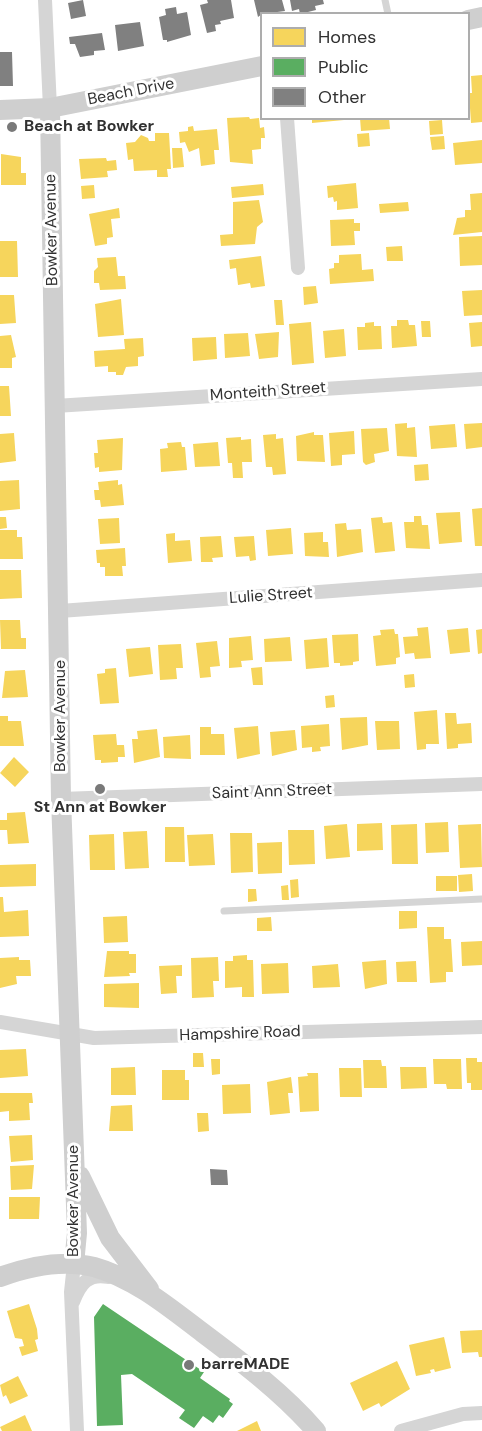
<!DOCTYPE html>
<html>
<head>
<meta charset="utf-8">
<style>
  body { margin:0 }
  #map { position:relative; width:482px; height:1431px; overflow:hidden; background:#fff; font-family:"DM Sans",sans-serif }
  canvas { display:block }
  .legend { position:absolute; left:260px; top:12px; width:210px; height:108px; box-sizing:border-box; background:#fff; border:2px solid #adadad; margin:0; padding:8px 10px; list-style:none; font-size:18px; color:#313131 }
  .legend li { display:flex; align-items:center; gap:12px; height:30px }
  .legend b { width:30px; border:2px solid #adadad }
</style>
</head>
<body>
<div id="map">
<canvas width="482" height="1431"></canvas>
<ul class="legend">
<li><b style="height:16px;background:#f6d55c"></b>Homes</li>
<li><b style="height:16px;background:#5aae61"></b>Public</li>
<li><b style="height:16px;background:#808080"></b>Other</li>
</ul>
</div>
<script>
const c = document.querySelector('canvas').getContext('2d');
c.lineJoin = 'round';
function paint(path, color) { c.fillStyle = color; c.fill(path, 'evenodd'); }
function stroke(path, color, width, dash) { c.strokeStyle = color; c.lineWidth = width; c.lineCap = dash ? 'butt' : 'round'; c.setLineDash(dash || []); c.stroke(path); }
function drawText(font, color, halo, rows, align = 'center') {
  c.font = font + ' "DM Sans",sans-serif'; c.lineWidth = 6; c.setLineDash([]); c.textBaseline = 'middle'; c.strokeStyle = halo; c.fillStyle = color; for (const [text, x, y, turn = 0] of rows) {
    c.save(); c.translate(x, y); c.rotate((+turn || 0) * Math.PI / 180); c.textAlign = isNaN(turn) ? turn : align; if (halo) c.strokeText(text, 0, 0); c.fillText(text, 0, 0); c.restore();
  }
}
paint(new Path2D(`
  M482,75v47l-11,1 -2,-30h3l-1,-17z
  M249,117l1,2 9,-1 1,10 4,-1 1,11h-4v11l-9,1 1,14 -23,-2 -3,-44z
  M312,118h32v2l-32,3z
  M360,118h29l1,11 -29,2z
  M442,120l1,14 -13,1 -1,-14z
  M193,126l1,5 23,-2 2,21h-5l1,14 -14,2 -2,-18 -10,4 -4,-10 -5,1 -1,-11 9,-1v-4z
  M155,133h14l2,36h-4l1,8h-11v-7l-23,1 -1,-12 -5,1 -2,-17 9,-1 6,-7 7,3 1,3h6z
  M369,133l1,13 -12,1 -1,-13z
  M444,136l1,13 -13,1 -2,-13z
  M482,140v23l-27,2 -2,-22z
  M172,148h10l2,19 -11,1z
  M1,154l20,3v16h5v12h-25z
  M106,158l1,3 9,-1 1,10 -10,1 1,6 -27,2 -2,-20z
  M356,183l2,25 -21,2v-9l-3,1 -1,-5 -5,1 -1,-12z
  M263,184l1,11 -32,3 -1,-11z
  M94,185l1,13 -13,1 -1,-13z
  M482,193v39l-29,3 4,-17 8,-1v-7h6l-1,-16z
  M259,200l4,22 -6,5 -2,17 -34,2 -1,-11 13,-1v-32z
  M408,202l1,9 -29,2 -1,-9z
  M119,208l1,10 -9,1 2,18 -6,1v6l-12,2 -6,-32z
  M354,219v4h6v8h-6l1,14 -24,1 -1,-26z
  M482,236v29l-22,1 -1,-29z
  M0,241h17l1,36h-18z
  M402,246l1,15h-16l-1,-14z
  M361,254l1,16 11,-1 1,12 -44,3 -1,-15 5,-1v-5h5v-8z
  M261,256l4,30 -14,2 -1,-5 -12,2 -2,-17 -6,1 -1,-9z
  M116,257l2,19h7l1,13 -26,1 -1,-7h-5v-12l4,-4 -1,-9z
  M316,286l2,17 -14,2 -1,-18z
  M482,290v25l-18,1 -2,-25z
  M0,295h14l2,28 -16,1z
  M121,299l3,36 -26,2 -3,-33z
  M274,300h8l2,25h-8z
  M397,320h11l1,5h6l2,21 -25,2 -1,-22h6z
  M421,321h9l1,16h-9z
  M311,322l3,41 -22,2 -3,-41z
  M374,322v4h7l1,23 -24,1 -1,-23h8v-4z
  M482,322v24l-11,1 -2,-24z
  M344,329l2,27 -21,2 -2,-27z
  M279,332l-1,25 -19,2 -4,-25z
  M248,333l2,23 -25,2 -1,-24z
  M11,335l5,22 -4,1v10h-12v-32z
  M216,337l1,22 -24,2 -1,-23z
  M143,338l1,18 -6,1v9l-12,1 -3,8h-7v-3h-8v-6l-13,1 -1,-16 31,-2 -1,-10z
  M0,386h9l2,30h-11z
  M407,423v5l8,-1 2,30 -20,-1 -2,-32z
  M482,423v24l-16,2 -2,-25z
  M455,424l2,23 -26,2 -2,-23z
  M387,428l2,23 -15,3 1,8 -9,3 -3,-3 -2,-33z
  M354,431l1,23 -13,1v10l-11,1 -2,-33z
  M314,432v3h9l2,27 -28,-1 -1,-25z
  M14,433l2,28 -16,2v-29z
  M276,434v5l7,-1 3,36 -13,1 -1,-8h-6l-3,-32z
  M241,437v3l10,-1 1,23h-10l1,16h-10l-1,-15h-4l-2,-25z
  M123,438l-1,32 -23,2v-5l-4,1 -1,-15h4l-1,-13z
  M181,442l1,5h3l2,23 -26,2 -1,-23 8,-1 -1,-5z
  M218,442l2,24 -25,1 -2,-23z
  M428,464l1,16 -14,1 -1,-16z
  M19,480l1,29 -20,2v-30z
  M118,480v5l4,-1 2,21 -23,2 -1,-7h-5l-1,-10h5l-1,-8z
  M482,508v38h-7l-3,-37z
  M460,512l2,30 -23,2 -3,-31z
  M414,516h7l1,9h6l2,24 -24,-1 -2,-26h10z
  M0,517h6l1,11 -7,1z
  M382,517l1,6 9,-1 3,29 -20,2 -4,-35z
  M119,518l1,25 -20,1 -2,-25z
  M346,523l1,7 14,-1 2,23 -26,5 -2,-33z
  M291,528l2,26 -25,2 -2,-26z
  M0,530h17v7h5l1,22h-23z
  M323,532v10h5l1,15 -24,-1 -1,-23z
  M175,533v8l15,-1 2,21 -24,2 -2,-29z
  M221,536l2,21 -11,1 1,4h-12l-1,-25z
  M254,536l2,24 -6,1 -1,-5 -13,1 -2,-20z
  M125,548l1,18h-4l1,10h-18v-9h-5v-4h-3l-1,-13z
  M0,570h21l1,28 -22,1z
  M0,620h20l1,18h5v11h-25z
  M428,627l3,31 -16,1 -1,-6 -9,1 -2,-17 15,-1 -1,-8z
  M468,628l2,24 -20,2 -3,-24z
  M394,629l1,5h3l2,23 -4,1v6l-20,2 -3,-30 8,-1 -1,-5z
  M482,629v24l-4,1 -2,-24z
  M358,634l1,27 -6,1v3l-13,1v-3h-6l-2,-28z
  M251,636l2,24 -12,1 1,6 -13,1v-30z
  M290,637l2,24 -27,1 -1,-23z
  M327,638l2,29 -23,2 -2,-29z
  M217,641l3,25 -10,1 1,10 -11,1 -4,-35z
  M181,644l2,24h-7l1,11 -17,1 -2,-35z
  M150,647l3,27 -24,3 -3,-28z
  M262,667l1,18h-10l-2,-17z
  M116,668l3,35 -19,1 -3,-30 8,-1v-4z
  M25,670l3,27 -26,1 3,-27z
  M414,674l1,13 -10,1 -1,-13z
  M334,695l1,12 -9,1 -1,-12z
  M437,710l2,34h-13v5l-9,1 -3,-38z
  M445,713h11l1,11 14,-1 1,20 -14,1v4l-11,1z
  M0,716h8v5h13l3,25h-24z
  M367,717l1,28 -26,5 -2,-32z
  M375,721h24l1,28 -23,1z
  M329,724l1,22 -10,1 1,4 -9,1v-5l-10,1 -1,-22z
  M258,726l2,28 -23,5 -3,-31z
  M200,727h11v7h13l1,21h-25z
  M157,729l3,28 -26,6 -2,-24h6l-1,-8z
  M295,730l2,20 -25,6 -2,-24z
  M116,734l1,11h7l1,12h-7v5l-17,1v-3h-6l-2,-25z
  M190,735l1,24 -27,-1 -1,-21z
  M14,757l15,15 -14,15 -15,-14z
  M25,812l4,31 -21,1 -1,-14h-7v-10h7v-7z
  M448,822l1,30 -23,1 -1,-30z
  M382,823l1,27 -26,1v-27z
  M347,824l3,33 -24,2 -2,-33z
  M417,824l1,40h-26l-1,-39z
  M481,824l1,43 -22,1 -2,-43z
  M165,827h19l1,35h-20z
  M288,830h26l1,34 -26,1z
  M147,831l2,37 -24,1 -2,-37z
  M230,833h22l1,39 -22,1z
  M114,834l1,36h-25l-1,-35z
  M213,834l2,31 -26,1 -2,-31z
  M282,842v31l-24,1 -1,-31z
  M36,864v22l-36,1v-22z
  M472,874l1,17 -14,1 -1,-17z
  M436,876h21v15h-21z
  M298,879l1,18 -8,1 -1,-18z
  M288,885l1,15h-7l-1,-14z
  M248,889h8l1,12 -9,1z
  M0,897h3l1,15 24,-2 1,26 -29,1z
  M399,911h18v17l-18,1z
  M127,916l1,26 -24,1 -1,-26z
  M271,917l1,14h-15v-13z
  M427,927h17v12h7l2,33h-7v10l-16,1z
  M482,941v24l-20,1 -1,-24z
  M107,951h22v3h7v19h-7l1,3 -26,1z
  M247,955v5h6l1,37h-12v-10l-17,1v-27h8v-5z
  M19,957v3h11l1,16h-15l1,8 -17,4v-30z
  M218,957l1,24h-6l1,16 -22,1 -1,-40z
  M386,960l1,24 -22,5 -3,-27z
  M416,961l1,21h-20l-1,-20z
  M288,963l1,30 -27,1 -1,-30z
  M338,964l2,23 -27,1 -1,-22z
  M182,965v11h-6l1,17 -16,1 -2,-28z
  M139,983v25l-35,-1v-23z
  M26,1049l2,27 -28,2v-28z
  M193,1053h10l1,14h-11z
  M466,1058h11v4h5v28h-11v-7h-4z
  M211,1059h9v15l-8,1z
  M433,1059h28l1,30h-15l-1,-5h-12z
  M363,1060h18l1,6h4l1,22h-23z
  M135,1067l1,28h-25v-27z
  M400,1067h26l1,21 -26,1z
  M339,1068h22l1,29h-22z
  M162,1070h23v10h4v20h-27z
  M307,1073h11l1,38 -19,1 -2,-35 10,-1z
  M291,1077l2,16h-5l2,20 -20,2 -3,-33z
  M250,1084l1,29 -28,1 -1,-29z
  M0,1093h32l1,10h-4l1,17 -21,1v-10l-9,1z
  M132,1105l1,26h-24l2,-25z
  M197,1113h11l1,18 -11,1z
  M32,1135l1,25 -22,2 -2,-26z
  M34,1165l-2,24 -21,1 -1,-24z
  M9,1197h31l-1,22h-30z
  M29,1304l8,25 1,10 -3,1 3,11 -16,5 -3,-9 5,-1 -2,-7 -7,-1 -8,-27z
  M482,1330v27h-3l-1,-5 -16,1 -2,-22z
  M444,1337l7,31 -16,4 -1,-3 -4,1 1,3 -15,3 -7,-31z
  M397,1361l13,28 -29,18 -2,-4 -16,8 -13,-28z
  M18,1376l10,20 -18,8 -4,-9 -3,2 -3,-12z
  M25,1415l7,16h-30l-2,-4z
  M257,1421l4,10h-24z`), '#f6d55c');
paint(new Path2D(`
  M103,1304l101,68 -4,6 30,21 -1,2 4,3 -10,14 -4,-3 -6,8 -10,-7 -9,12 -15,-10 6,-8 -53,-36 -11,1 2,50 -26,1 -3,-109z`), '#5aae61');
paint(new Path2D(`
  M83,0l3,16 -15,3 -3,-16z
  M207,0h24l3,18 -14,3 1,3 -6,1 1,6 -9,2 -7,-28 8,-2z
  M254,0h28l3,11 -23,3 -4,3z
  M290,0h33l1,4 -9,2 1,4 -16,4 -1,-5 -7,2z
  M176,7l1,7 10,-2 4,23 -24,7v-2h-4l-4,-23 7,-2 -1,-6z
  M140,22l4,24 -26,5 -3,-26z
  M102,33l3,17 -11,1v4l-14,2 -5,-13h-5l-1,-7z
  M0,52h12l1,34h-13z
  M210,1169l17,1 1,15h-17z`), '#808080');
stroke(new Path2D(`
  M385,0l3,14
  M224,911l258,-12`), '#d5d5d5', 7);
stroke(new Path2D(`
  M45,0l5,108
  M287,118l11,150
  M55,406l427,-27
  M60,611l422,-31
  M61,799l421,-15
  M0,1022l94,16 388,-11
  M74,1264l-3,28 6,139
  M73,1302c7,-18 15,-29 35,-25
  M401,1431l62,-17 19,-1`), '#d5d5d5', 14);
stroke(new Path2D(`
  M468,20l14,-3
  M50,108l11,691 16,434 -3,31
  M0,110l50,-2 212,-42
  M80,1176l30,62 39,51
  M0,1277c30,-11 62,-18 94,-10 40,11 76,41 109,66 40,30 80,60 113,98`), '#cfcfcf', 20);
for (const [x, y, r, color] of [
  [12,127,6,"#797979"],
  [100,789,6,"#797979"],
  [189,1365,6,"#797979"]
]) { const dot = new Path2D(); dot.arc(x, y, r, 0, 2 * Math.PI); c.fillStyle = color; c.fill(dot); stroke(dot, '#fff', 2); }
drawText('16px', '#313131', '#fff', [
  ["Beach Drive",131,92,-11],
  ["Bowker Avenue",52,230,-91],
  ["Monteith Street",268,392,-4],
  ["Lulie Street",271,596,-4],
  ["Bowker Avenue",61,716,-90],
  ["Saint Ann Street",272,792,-2],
  ["Hampshire Road",240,1034,-2],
  ["Bowker Avenue",74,1201,-90]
]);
drawText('bold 16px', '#313131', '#fff', [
  ["Beach at Bowker",24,127],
  ["St Ann at Bowker",100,808,"center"],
  ["barreMADE",201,1365]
], 'left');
</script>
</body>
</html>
